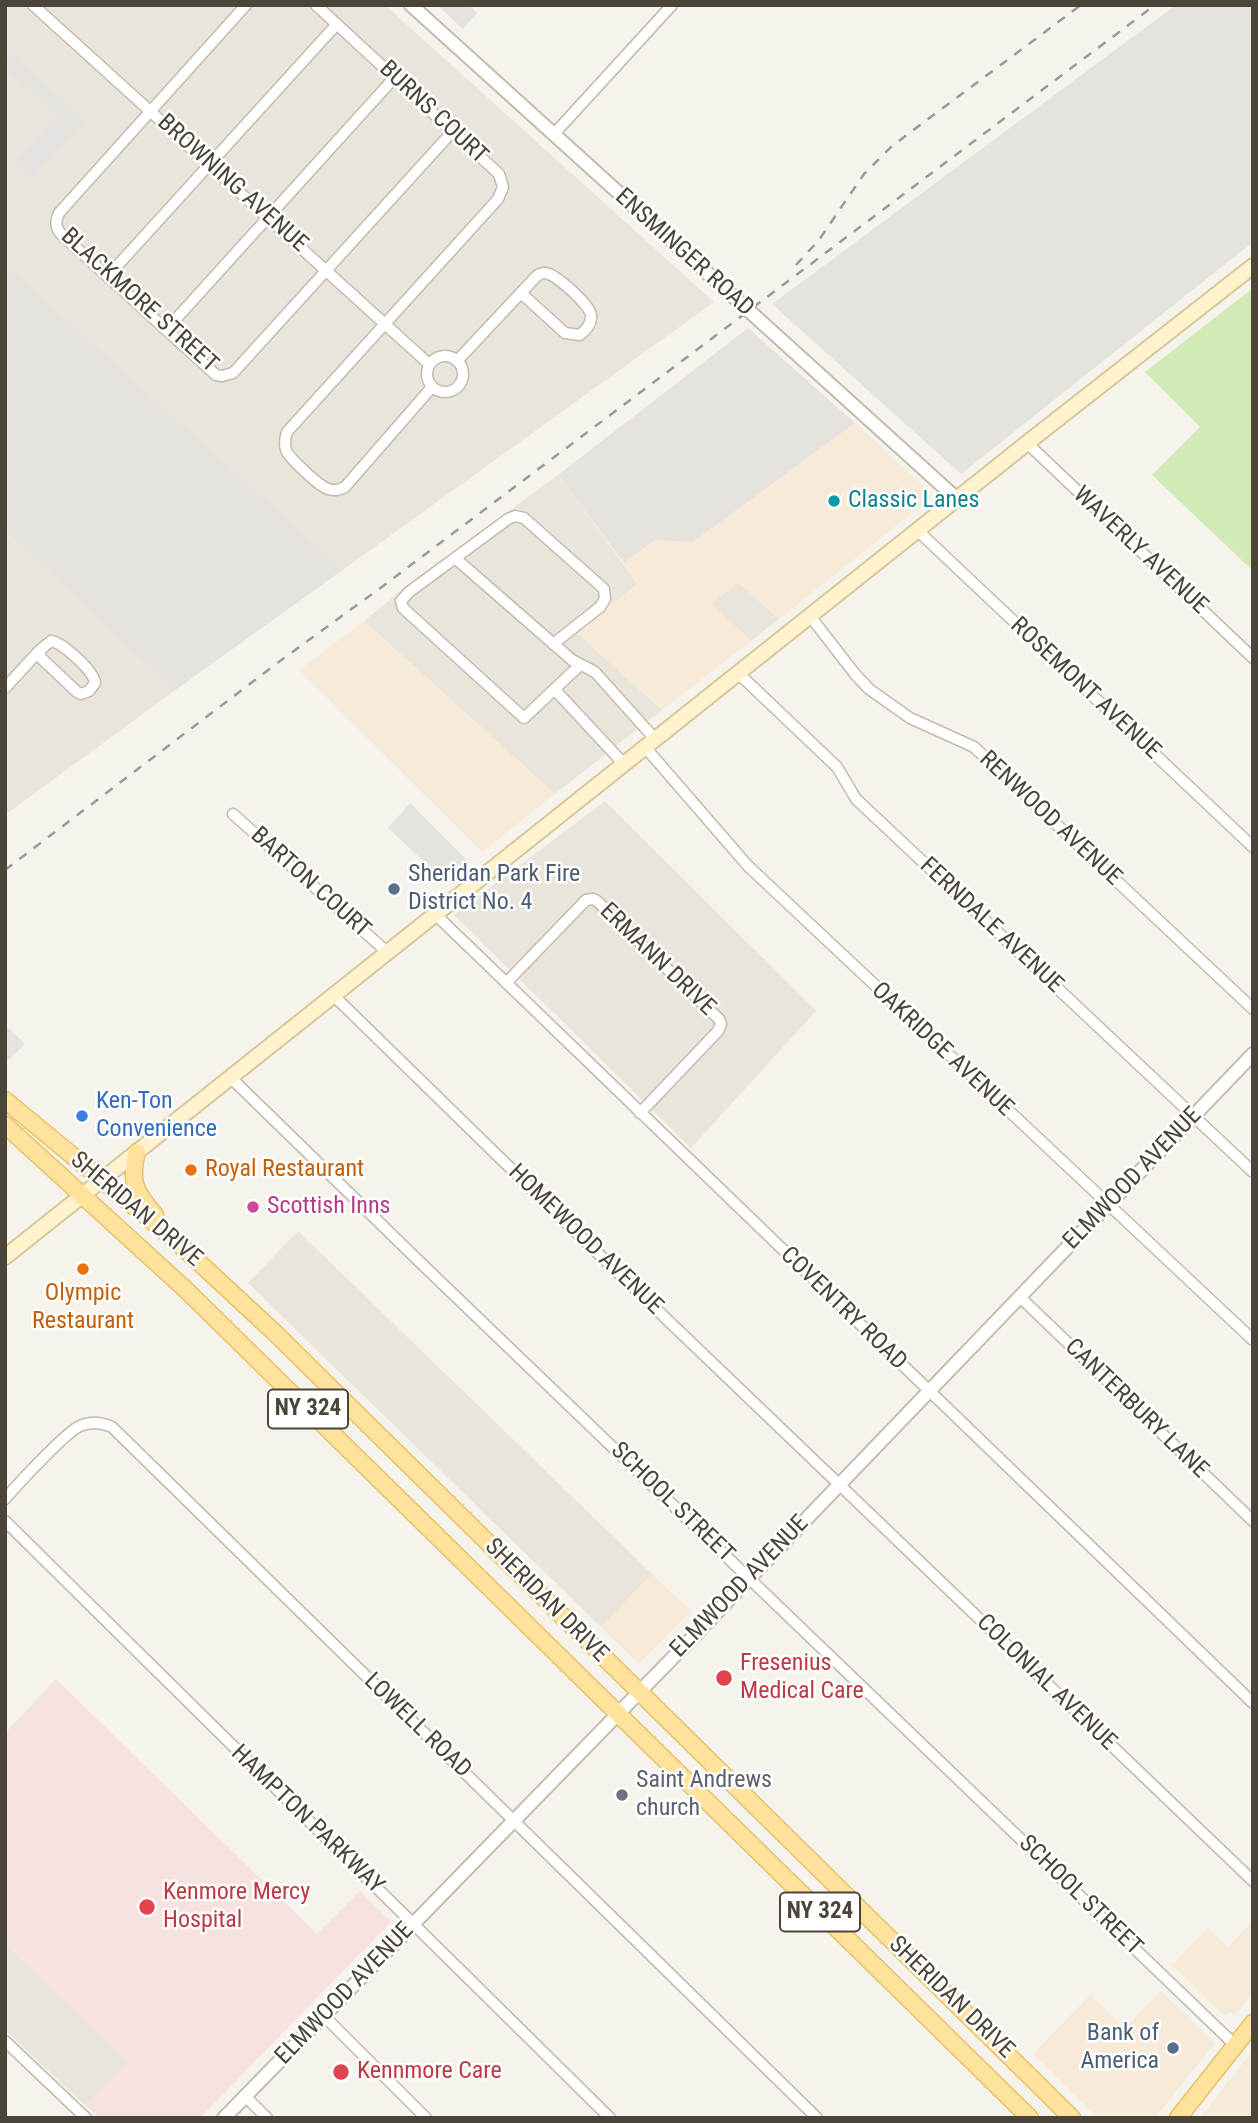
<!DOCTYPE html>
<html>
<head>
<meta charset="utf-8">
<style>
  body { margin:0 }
  #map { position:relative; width:1258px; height:2123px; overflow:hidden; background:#f6f3ec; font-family:"Roboto Condensed",sans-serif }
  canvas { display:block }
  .frame { position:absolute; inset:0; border:7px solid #4b4439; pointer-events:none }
</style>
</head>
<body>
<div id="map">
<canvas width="1258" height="2123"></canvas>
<div class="frame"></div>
</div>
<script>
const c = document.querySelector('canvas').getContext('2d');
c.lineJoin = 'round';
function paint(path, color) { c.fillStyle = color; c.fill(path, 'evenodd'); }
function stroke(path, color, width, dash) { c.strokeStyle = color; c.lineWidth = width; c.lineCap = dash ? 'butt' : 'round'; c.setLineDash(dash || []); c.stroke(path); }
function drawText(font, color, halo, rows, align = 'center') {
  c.font = font + ' "Roboto Condensed",sans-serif'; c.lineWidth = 5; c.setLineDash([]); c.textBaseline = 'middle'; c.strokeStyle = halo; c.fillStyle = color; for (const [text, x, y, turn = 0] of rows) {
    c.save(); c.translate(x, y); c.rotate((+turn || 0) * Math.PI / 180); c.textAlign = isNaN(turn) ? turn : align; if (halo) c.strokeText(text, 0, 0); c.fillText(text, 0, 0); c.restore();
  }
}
paint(new Path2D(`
  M5,5h380l329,297 -370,267 -339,-306z
  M558,475l80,109 -62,48 86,78 -107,84 -191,-173 36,-30z
  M5,532l169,159 -169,124z
  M738,582l41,37 -28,22 -40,-37z
  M605,801l211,210 -125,137 -237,-233z
  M298,1231l354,343 -51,53 -353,-344z
  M5,1944l123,118 -42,44 -81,-76z`), '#eae5da');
paint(new Path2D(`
  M855,423l68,62 3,17 -147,117 -41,-37 -26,22 39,37 -89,69 -87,-79 63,-46 -14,-22 31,-23 38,2z
  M364,621l191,173 -73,58 -183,-182z
  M652,1574l39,37 -52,53 -38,-37z
  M1253,1921v72l-18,23 -4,-4 -7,3 -52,-50 36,-37 20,19z
  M1161,1991l54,52 -60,75h-57l-65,-64 57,-59 35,33z
  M1253,2050v68h-53z`), '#f7ead8');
paint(new Path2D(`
  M1176,5h77v237l-292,232 -189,-170z
  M5,263l339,306 -170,122 -169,-159z
  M748,328l107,95 -162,119 -38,-2 -31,23 -66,-88z
  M410,803l60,60 -24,19 -58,-54z`), '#e6e2dd');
paint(new Path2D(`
  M56,1679l261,255 43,-43 31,31 -191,196h-100l-14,-12 41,-44 -122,-118v-211z`), '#f6e3e0');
paint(new Path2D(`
  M1253,288v283l-101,-96 48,-48 -55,-55z`), '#d2eab5');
paint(new Path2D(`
  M437,5h32l8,8 -14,16z
  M5,49l80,71 -53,58 -17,-16 42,-47 -52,-47z
  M5,1025l20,19 -20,19z`), '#e5e3e0');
const minor = new Path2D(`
  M33,5l396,359
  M246,5l-187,208c-4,8 -4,14 2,21l155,141 6,1 11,-3 220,-242
  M316,5l183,169 4,13 -5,12 -211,233c-2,6 -3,11 -1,18 3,8 33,36 42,39 7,2 11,1 17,-2l87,-100
  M554,134l118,-129
  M108,276l229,-252
  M166,330l229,-253
  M427 374a18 18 0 1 1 36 0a18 18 0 1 1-36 0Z
  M457,361l74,-79c4,-4 8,-10 14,-9 11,1 45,32 46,42 1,9 -5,15 -11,20l-15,-2 -44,-40
  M1027,443l226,215
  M917,530l336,317
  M455,558l117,102 23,12 60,67
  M810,616l45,58 14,15 41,29 64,29 279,262
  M51,641c12,2 43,30 44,42l-6,8 -8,3 -4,-2 -37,-35v-7z
  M553,644l47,-37 5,-8 -1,-10 -80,-71 -9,-2 -7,3 -99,73 -8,9 2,7 121,110 56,-53
  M738,673l99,94 19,32 397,373
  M5,688l35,-38
  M555,690l69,74
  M645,747l103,119 505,474
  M233,814l154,138
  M435,914l818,789
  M506,983l80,-83 7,-1 4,2 122,118 2,5 -3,7 -78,82
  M333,995l250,244 670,642
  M230,1077l196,191 809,777
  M1020,1297l233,224
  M5,1499c12,-14 61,-67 75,-73 11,-5 21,-4 32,1l705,691
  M5,1521l605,597
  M323,2015l103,103
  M5,2041l81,77
  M245,2096l22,22`);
const tertiary = new Path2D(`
  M411,5l546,494
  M224,2118l469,-481 560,-583`);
const secondary = new Path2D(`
  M5,1257l1022,-814 226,-177`);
const primary = new Path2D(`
  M5,1100l172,142 98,91 797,785
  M5,1125l179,163 846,830
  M137,1152c-8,31 -1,40 18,63
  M1178,2118l75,-95`);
stroke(minor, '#c2bbae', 13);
stroke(tertiary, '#c2bbae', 16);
stroke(secondary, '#d6c79b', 18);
stroke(primary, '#e6c16a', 19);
stroke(minor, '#fff', 10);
stroke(tertiary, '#fff', 12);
stroke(secondary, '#fff3cd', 14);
stroke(primary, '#ffe39c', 16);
stroke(new Path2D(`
  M796,265l23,-25 45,-66 28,-28 189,-141
  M5,870l275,-209 99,-72 776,-584`), '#9a9a9a', 2.5, [9, 9]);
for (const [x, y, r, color] of [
  [834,501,7,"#0f9aa8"],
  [394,889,7,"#5c6f8a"],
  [82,1116,7,"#3f7fe0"],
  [191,1170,7,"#e8710a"],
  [253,1207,7,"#d1479c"],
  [83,1269,7,"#e8710a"],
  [724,1678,9,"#e0444e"],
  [622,1795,7,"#6b7280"],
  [147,1907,9,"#e0444e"],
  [1173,2048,7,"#5c6f8a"],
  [341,2072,9,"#e0444e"]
]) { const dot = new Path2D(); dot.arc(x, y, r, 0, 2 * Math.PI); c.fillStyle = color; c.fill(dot); stroke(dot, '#fff', 2.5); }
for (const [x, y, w] of [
  [308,1409,80],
  [820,1912,80]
]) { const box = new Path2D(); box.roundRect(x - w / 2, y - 19.5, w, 39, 5); c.fillStyle = '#fff'; c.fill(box); stroke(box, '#4b4439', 2); }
drawText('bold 23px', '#4b4439', null, [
  ["NY 324",308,1409],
  ["NY 324",820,1912]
]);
drawText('24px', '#4b4439', '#fff', [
  ["BURNS COURT",433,113,43],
  ["BROWNING AVENUE",232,184,42],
  ["ENSMINGER ROAD",684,253,42],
  ["BLACKMORE STREET",139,301,42],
  ["WAVERLY AVENUE",1140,551,43],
  ["ROSEMONT AVENUE",1085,689,43],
  ["RENWOOD AVENUE",1050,819,43],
  ["BARTON COURT",310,883,42],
  ["FERNDALE AVENUE",991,926,43],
  ["ERMANN DRIVE",657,960,44],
  ["OAKRIDGE AVENUE",942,1050,43],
  ["ELMWOOD AVENUE",1133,1179,-46],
  ["SHERIDAN DRIVE",136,1210,40],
  ["HOMEWOOD AVENUE",585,1240,44],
  ["COVENTRY ROAD",843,1309,44],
  ["CANTERBURY LANE",1136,1409,44],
  ["SCHOOL STREET",672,1503,44],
  ["ELMWOOD AVENUE",740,1587,-46],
  ["SHERIDAN DRIVE",546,1601,45],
  ["COLONIAL AVENUE",1046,1683,44],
  ["LOWELL ROAD",417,1726,44],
  ["HAMPTON PARKWAY",307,1820,44],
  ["SCHOOL STREET",1080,1896,44],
  ["ELMWOOD AVENUE",345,1994,-46],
  ["SHERIDAN DRIVE",951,1998,44]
]);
drawText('24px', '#0d838f', '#fff', [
  ["Classic Lanes",848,501]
], 'left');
drawText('24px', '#4e5e75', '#fff', [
  ["Sheridan Park Fire",408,875],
  ["District No. 4",408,903],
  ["Bank of",1159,2034,"right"],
  ["America",1159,2062,"right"]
], 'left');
drawText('24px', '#366cbe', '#fff', [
  ["Ken-Ton",96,1102],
  ["Convenience",96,1130]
], 'left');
drawText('24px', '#c56008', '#fff', [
  ["Royal Restaurant",205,1170],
  ["Olympic",83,1294,"center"],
  ["Restaurant",83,1322,"center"]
], 'left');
drawText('24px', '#b23c85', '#fff', [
  ["Scottish Inns",267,1207]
], 'left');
drawText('24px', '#be3a42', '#fff', [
  ["Fresenius",740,1664],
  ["Medical Care",740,1692],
  ["Kenmore Mercy",163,1893],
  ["Hospital",163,1921],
  ["Kennmore Care",357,2072]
], 'left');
drawText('24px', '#5b616d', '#fff', [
  ["Saint Andrews",636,1781],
  ["church",636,1809]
], 'left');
</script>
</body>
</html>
